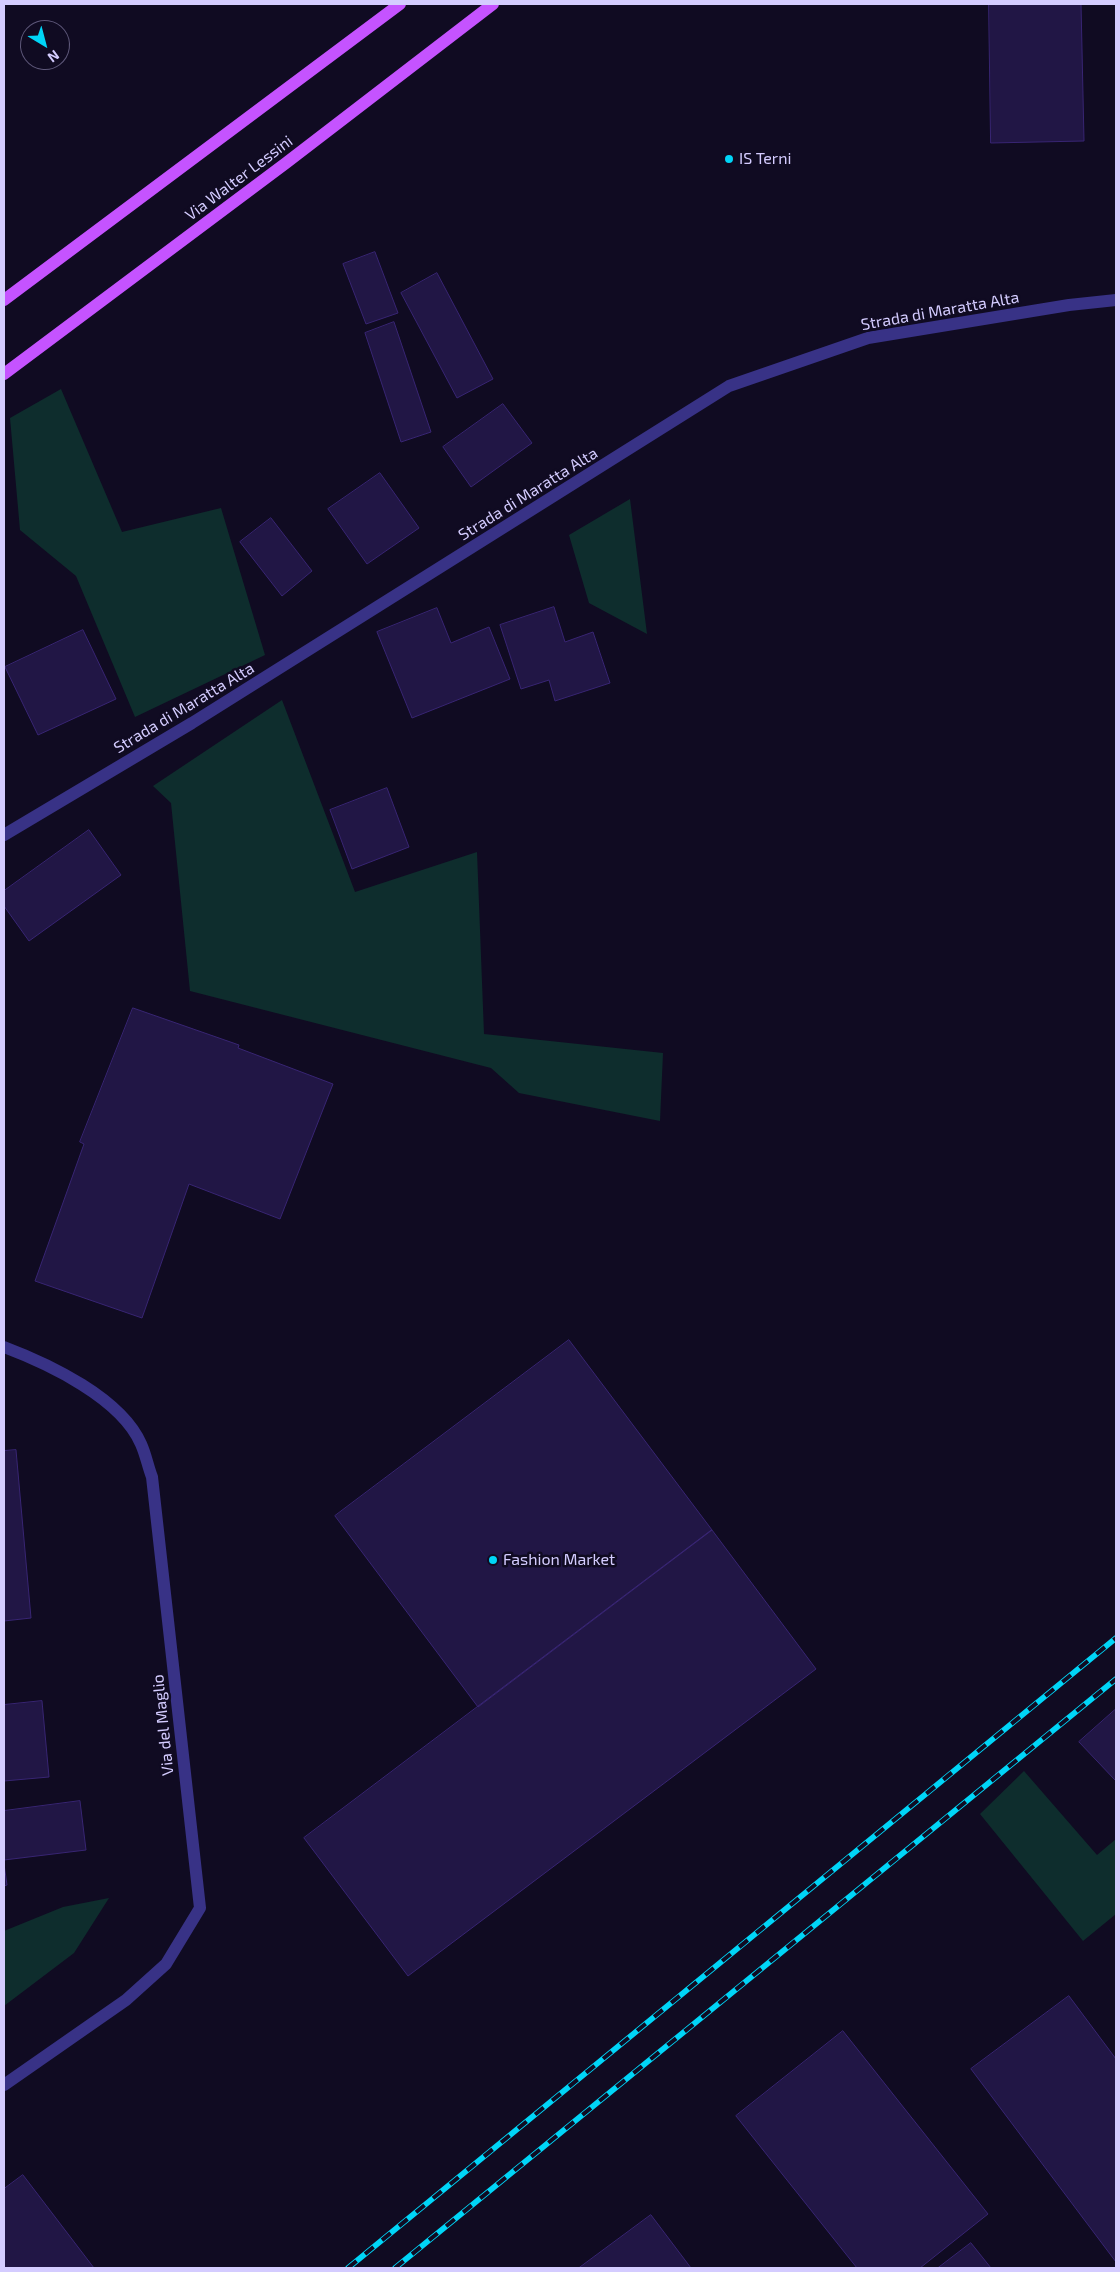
<!DOCTYPE html>
<html>
<head>
<meta charset="utf-8">
<style>
  body { margin:0 }
  #map { position:relative; width:1120px; height:2272px; overflow:hidden; background:#100b22; font-family:"Exo 2",sans-serif }
  canvas { display:block }
  .frame { position:absolute; inset:0; border:5px solid #d4ccff; pointer-events:none }
  .north { position:absolute; left:20px; top:20px; width:50px; height:50px; box-sizing:border-box; background:#100b22; border:1px solid #5e587a; border-radius:50%; rotate:143deg; font-size:14px; font-weight:700; line-height:20px; text-align:center; color:#d4ccff }
  .north::after { content:''; display:block; margin:auto; width:18px; height:22px; background:#00d5f7; clip-path:polygon(50% 0,100% 100%,50% 72%,0 100%) }
</style>
</head>
<body>
<div id="map">
<canvas width="1120" height="2272"></canvas>
<div class="frame"></div>
<div class="north">N</div>
</div>
<script>
const c = document.querySelector('canvas').getContext('2d');
c.lineJoin = 'round';
function paint(path, color) { c.fillStyle = color; c.fill(path, 'evenodd'); }
function stroke(path, color, width, dash) { c.strokeStyle = color; c.lineWidth = width; c.lineCap = dash ? 'butt' : 'round'; c.setLineDash(dash || []); c.stroke(path); }
function drawText(font, color, halo, rows, align = 'center') {
  c.font = font + ' "Exo 2",sans-serif'; c.lineWidth = 5; c.setLineDash([]); c.textBaseline = 'middle'; c.strokeStyle = halo; c.fillStyle = color; for (const [text, x, y, turn = 0] of rows) {
    c.save(); c.translate(x, y); c.rotate((+turn || 0) * Math.PI / 180); c.textAlign = isNaN(turn) ? turn : align; if (halo) c.strokeText(text, 0, 0); c.fillText(text, 0, 0); c.restore();
  }
}
paint(new Path2D(`
  M61,389l61,143 99,-24 44,147 -130,62 -59,-141 -56,-46 -10,-112z
  M630,499l17,135 -58,-31 -20,-68z
  M282,700l73,192 122,-40 7,182 179,19 -3,68 -141,-28 -28,-25 -301,-77 -19,-188 -18,-17z
  M1024,1771l73,84 19,-16v75l-33,27 -103,-127z
  M109,1898l-35,55 -70,53v-75l59,-24z`), '#0e2d2d');
const building = new Path2D(`
  M989,4h92l3,137 -93,2z
  M375,252l23,61 -32,11 -23,-60z
  M437,273l56,106 -36,19 -56,-105z
  M394,322l37,110 -30,10 -36,-109z
  M503,404l29,39 -61,44 -28,-40z
  M380,473l39,55 -52,36 -39,-55z
  M271,518l41,53 -30,25 -42,-54z
  M554,607l11,35 28,-10 17,51 -55,18 -6,-21 -28,9 -21,-64z
  M437,608l14,35 38,-16 21,52 -98,39 -35,-86z
  M83,630l33,69 -78,36 -33,-68z
  M387,788l22,59 -57,22 -22,-59z
  M89,830l32,45 -92,66 -25,-35v-15z
  M133,1008l106,37 -1,3 95,36 -53,135 -91,-35 -47,134 -107,-37 49,-137 -4,-2z
  M569,1340l143,190 -234,177 -143,-191z
  M16,1450l15,168 -27,3v-170z
  M712,1530l104,139 -408,307 -104,-138z
  M42,1701l7,76 -45,4v-76z
  M1116,1709v70l-1,1 -36,-38z
  M80,1801l6,49 -82,10v-49z
  M4,1864l3,21 -3,1z
  M1069,1996l47,63v203l-145,-193z
  M843,2031l145,183 -68,54h-63l-121,-152z
  M23,2175l71,93h-90v-79z
  M651,2215l40,53h-112z
  M971,2243l20,25h-53z`);
paint(building, '#211645');
stroke(building, '#382573', 1);
stroke(new Path2D(`
  M4,835l188,-112 537,-337 139,-48 201,-33 47,-5
  M4,1347c45,17 117,51 137,97 5,11 7,23 11,33l48,431 -34,56 -40,36 -122,85`), '#383286', 12);
stroke(new Path2D(`
  M4,300l396,-296
  M4,374l282,-211 207,-159`), '#c553ff', 12);
const rail = new Path2D(`
  M348,2268l768,-630
  M395,2268l721,-589`);
stroke(rail, '#00d5f7', 5.5);
stroke(rail, '#100b22', 4, [11]);
for (const [x, y, r, color] of [
  [729,159,5,"#00d5f7"],
  [493,1560,5,"#00d5f7"]
]) { const dot = new Path2D(); dot.arc(x, y, r, 0, 2 * Math.PI); c.fillStyle = color; c.fill(dot); stroke(dot, '#100b22', 2); }
drawText('16px', '#d4ccff', '#100b22', [
  ["IS Terni",739,159],
  ["Fashion Market",503,1560]
], 'left');
drawText('16px', '#d4ccff', '#100b22', [
  ["Via Walter Lessini",239,178,-37],
  ["Strada di Maratta Alta",940,311,-10],
  ["Strada di Maratta Alta",528,494,-32],
  ["Strada di Maratta Alta",184,708,-31],
  ["Via del Maglio",163,1725,-96]
]);
</script>
</body>
</html>
